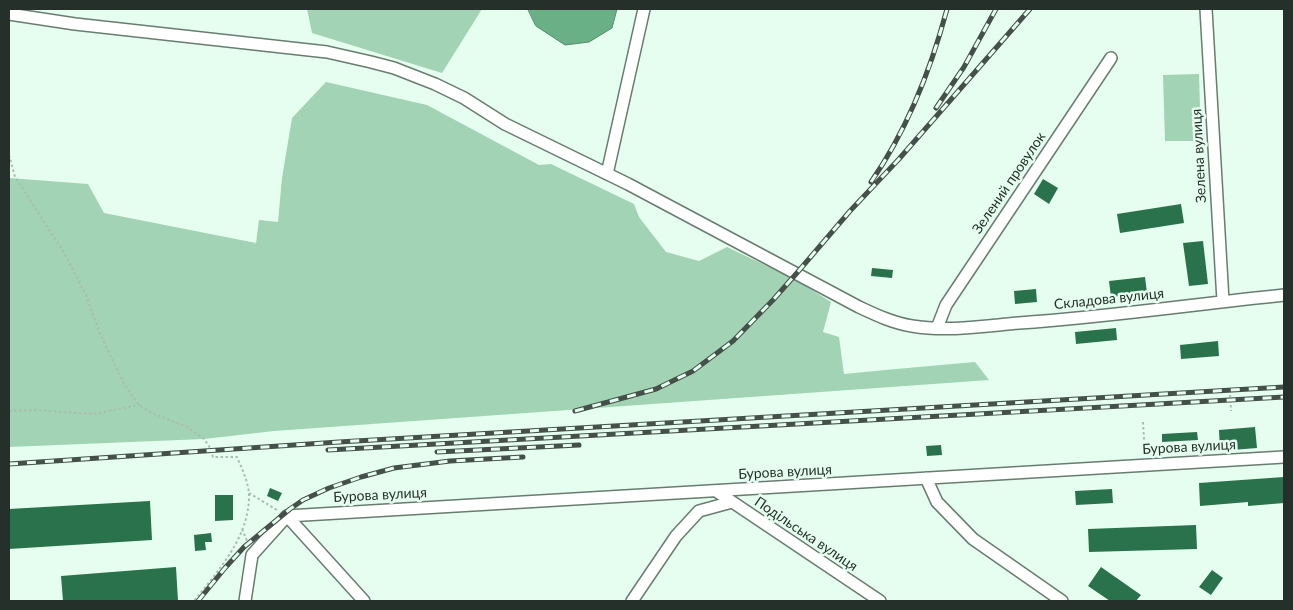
<!DOCTYPE html>
<html>
<head>
<meta charset="utf-8">
<style>
  body { margin:0 }
  #map { position:relative; width:1293px; height:610px; overflow:hidden; background:#e6feef; font-family:Lato,sans-serif }
  canvas { display:block }
  .frame { position:absolute; inset:0; border:10px solid #26302a; pointer-events:none }
</style>
</head>
<body>
<div id="map">
<canvas width="1293" height="610"></canvas>
<div class="frame"></div>
</div>
<script>
const c = document.querySelector('canvas').getContext('2d');
c.lineJoin = 'round';
function paint(path, color) { c.fillStyle = color; c.fill(path, 'evenodd'); }
function stroke(path, color, width, dash) { c.strokeStyle = color; c.lineWidth = width; c.lineCap = dash ? 'butt' : 'round'; c.setLineDash(dash || []); c.stroke(path); }
function drawText(font, color, halo, rows, align = 'center') {
  c.font = font + ' Lato,sans-serif'; c.lineWidth = 5; c.setLineDash([]); c.textBaseline = 'middle'; c.strokeStyle = halo; c.fillStyle = color; for (const [text, x, y, turn = 0] of rows) {
    c.save(); c.translate(x, y); c.rotate((+turn || 0) * Math.PI / 180); c.textAlign = isNaN(turn) ? turn : align; if (halo) c.strokeText(text, 0, 0); c.fillText(text, 0, 0); c.restore();
  }
}
paint(new Path2D(`
  M307,9h175l-40,64 -130,-40z
  M1199,74l2,67h-36l-2,-66z
  M326,82l101,23 112,60 12,-1 83,40 5,13 27,35 33,9 28,-14 69,33 35,22 -8,30 16,5 5,37 52,-5 79,-7 14,18 -715,51 -70,8 -195,8v-269l79,6 16,29 152,30 3,-23 19,2 4,-44 10,-60z`), '#a1d3b4');
const water = new Path2D(`
  M528,9h89l-5,19 -23,14 -24,3 -29,-19z`);
paint(water, '#69b087');
stroke(water, '#558a6b', 1);
paint(new Path2D(`
  M1043,179l15,9 -9,16 -15,-10z
  M1181,204l3,19 -64,10 -3,-19z
  M1203,241l5,43 -19,2 -6,-43z
  M872,268l21,2 -1,8 -21,-2z
  M1145,277l2,16 -36,4 -2,-16z
  M1036,289l1,13 -22,2 -1,-13z
  M1116,328l1,12 -41,4 -1,-12z
  M1218,341l1,15 -38,3 -1,-14z
  M1255,427l2,21 -37,3 -1,-21z
  M1197,432l1,8 -36,2v-8z
  M941,445l1,10 -15,1 -1,-10z
  M1284,477v26l-36,3v-4l-48,4 -1,-23z
  M270,488l12,5 -4,8 -11,-5z
  M1112,489l1,14 -37,2 -1,-14z
  M215,495h18v25l-18,1z
  M150,501l2,39 -143,9v-40z
  M1196,525l1,24 -108,3 -1,-23z
  M211,533l1,9h-7l1,8 -11,1 -1,-16z
  M176,567l2,34h-115l-2,-25z
  M1101,567l40,28 -5,6h-26l-22,-15z
  M1212,570l11,8 -12,17 -12,-8z`), '#29724c');
const minor = new Path2D(`
  M1206,9l17,292
  M9,14l66,10 252,28 44,10 23,6 41,16 29,14 41,26 123,60 231,123c17,8 34,16 53,19 35,6 72,0 107,-3 89,-6 177,-19 265,-28
  M607,174l37,-165
  M937,328l9,-23 165,-247
  M926,478l11,24 36,37 89,62
  M716,491l164,110
  M287,516l997,-59
  M287,516l77,85
  M245,601l7,-46 35,-39
  M632,601l44,-65 23,-25 33,-9`);
stroke(minor, '#687d6f', 14);
stroke(new Path2D(`
  M9,155l6,22 48,74 23,44 14,39 24,50 15,21 13,8 35,14 17,12 5,7 4,11h24c5,12 11,24 12,37 1,42 -30,76 -55,107
  M1230,395l1,16
  M9,411l26,-1 58,4 46,-9
  M1143,422l2,33
  M249,493l28,17
  M242,529l6,14`), '#aabdb1', 2, [2.5, 2.5]);
stroke(minor, '#fff', 11);
const rail = new Path2D(`
  M936,108l28,-41 32,-58
  M871,182c36,-52 60,-113 76,-173
  M575,411l81,-22 37,-18 40,-30 40,-41 23,-26 54,-63 49,-52 131,-150
  M328,450l956,-53
  M437,452l142,-7
  M9,464l330,-22 945,-55
  M198,601l27,-33 19,-21 46,-38 13,-9 26,-12 32,-11 33,-9 56,-7 73,-4`);
stroke(rail, '#445049', 5);
stroke(rail, '#e6feef', 3, [9]);
drawText('14px', '#26302a', '#e6feef', [
  ["Зелена вулиця",1199,156,-93],
  ["Зелений провулок",1009,183,-56],
  ["Складова вулиця",1109,299,-6],
  ["Бурова вулиця",1189,447,-3],
  ["Бурова вулиця",785,472,-3],
  ["Бурова вулиця",380,495,-3],
  ["Подільська вулиця",806,534,34]
]);
</script>
</body>
</html>
